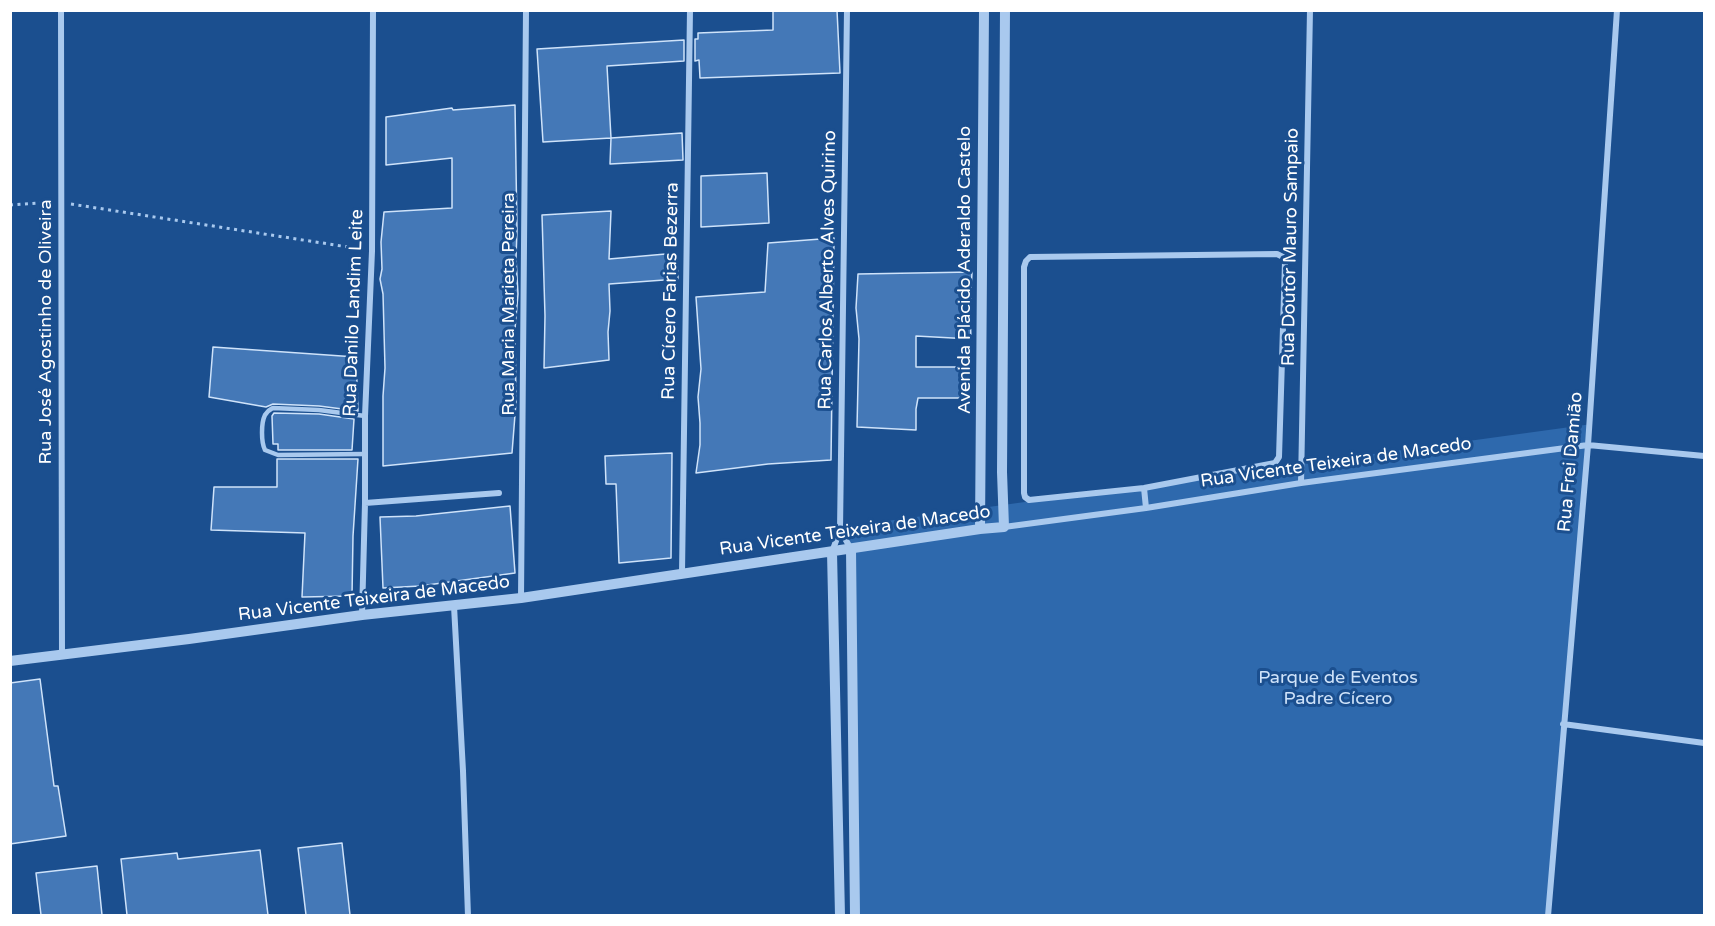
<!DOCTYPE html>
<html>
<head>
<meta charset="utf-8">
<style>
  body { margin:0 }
  #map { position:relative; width:1715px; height:926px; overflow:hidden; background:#1b4f8f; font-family:"Varela Round",sans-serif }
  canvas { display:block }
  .frame { position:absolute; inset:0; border:12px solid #fff; pointer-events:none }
</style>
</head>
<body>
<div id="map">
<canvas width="1715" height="926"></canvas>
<div class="frame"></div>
</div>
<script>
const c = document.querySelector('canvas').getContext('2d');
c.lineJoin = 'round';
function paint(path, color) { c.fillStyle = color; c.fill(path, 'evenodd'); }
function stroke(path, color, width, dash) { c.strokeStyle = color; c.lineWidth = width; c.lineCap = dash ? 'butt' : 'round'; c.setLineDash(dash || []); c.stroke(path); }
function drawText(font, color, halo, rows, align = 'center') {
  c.font = font + ' "Varela Round",sans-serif'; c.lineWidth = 6; c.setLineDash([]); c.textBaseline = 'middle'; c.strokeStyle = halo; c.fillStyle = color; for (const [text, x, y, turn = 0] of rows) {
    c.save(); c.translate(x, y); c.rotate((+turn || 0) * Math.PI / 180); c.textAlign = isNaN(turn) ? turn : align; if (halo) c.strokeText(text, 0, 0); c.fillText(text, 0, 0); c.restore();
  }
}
paint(new Path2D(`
  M1592,424l-44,491h-693l-4,-348 -8,-40z`), '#2e69ad');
const building = new Path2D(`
  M773,10h64l3,63 -140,5 -1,-18 -4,1v-22h3v-6l75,-3z
  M684,40v21l-77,5 4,72 -68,4 -6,-93z
  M515,105l2,125 -1,28 2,36 -3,35 1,73 -4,51 -129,13v-70l2,-28 -2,-74 -3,-15 2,-10 -1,-27 3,-30 68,-4v-50l-66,7v-48l66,-9 1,2z
  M682,133l1,27 -73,4 1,-26z
  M767,173l2,50 -68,4v-51z
  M611,211l-2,48 68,-6 1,26 -69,5 1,27 -2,21 1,28 -65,8 1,-52 -3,-101z
  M834,238l-3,222 -63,4 -72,9 4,-28v-22l-2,-26 3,-28 -5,-72 69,-5 3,-49z
  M972,272l-2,40 1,27 -55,-3v31h53v31h-51l-2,11v21l-59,-3 2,-88 -3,-31 2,-34z
  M213,347l143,10 2,54 -39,-5 -46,-2 -7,3 -57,-10z
  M274,413l45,1 35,5 -2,31h-74v-6h-5l-1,-28z
  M672,453l-1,105 -52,5 -3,-79h-10l-1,-28z
  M277,459h81l-5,77 -1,60 -50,1 3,-64 -94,-3 3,-43h63z
  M510,506l5,67 -95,13 -37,2 -3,-71 36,-1z
  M40,679l14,107h4l8,50 -56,8v-161z
  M342,843l8,72h-44l-8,-67z
  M260,850l8,65h-141l-6,-56 56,-6 1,6z
  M97,866l5,49h-61l-5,-42z`);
paint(building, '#4478b7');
stroke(building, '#cfe3fa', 1.5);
stroke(new Path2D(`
  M71,204l290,45
  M10,205l43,-3`), '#a9c9ee', 3, [3, 4.5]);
stroke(new Path2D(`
  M365,454l-87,1 -13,-5c-4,-8 -4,-27 0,-35 3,-5 4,-5 8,-7l46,2 46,6`), '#a9c9ee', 4.5);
stroke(new Path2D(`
  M61,10l1,644
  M1277,254l6,3 2,5 -6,195 -4,6 -131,25 -115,12 -4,-3 -1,-4v-226l2,-6 4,-4z
  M1301,483l9,-473
  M1144,488l2,20
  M365,503l134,-10
  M1004,527l142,-19 155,-25 287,-38 116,11
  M840,530l11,19
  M832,552l8,-22 7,-520
  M682,572l8,-562
  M521,598l5,-588
  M454,606l9,165 5,145
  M362,615l3,-112v-87l7,-165 1,-241
  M1563,724l141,19
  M1548,916l40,-471 29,-435`), '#a9c9ee', 6);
stroke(new Path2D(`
  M980,529l4,-519
  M851,549l4,367
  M832,552l8,364
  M10,661l179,-22 173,-24 159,-17 459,-69 24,-2 -2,-55 3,-462`), '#a9c9ee', 10);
drawText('18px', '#fff', '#1b4f8f', [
  ["Rua Doutor Mauro Sampaio",1291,247,-89],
  ["Rua Carlos Alberto Alves Quirino",828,270,-89],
  ["Avenida Plácido Aderaldo Castelo",965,270,-90],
  ["Rua Cícero Farias Bezerra",671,291,-89],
  ["Rua Maria Marieta Pereira",509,304,-90],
  ["Rua Danilo Landim Leite",354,313,-88],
  ["Rua José Agostinho de Oliveira",46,332,-90],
  ["Rua Frei Damião",1571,462,-85],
  ["Rua Vicente Teixeira de Macedo",1336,463,-8],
  ["Rua Vicente Teixeira de Macedo",855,531,-8],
  ["Rua Vicente Teixeira de Macedo",374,599,-7]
]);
drawText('18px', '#cfe3fa', '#1b4f8f', [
  ["Parque de Eventos",1338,678],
  ["Padre Cícero",1338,699]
]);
</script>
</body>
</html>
